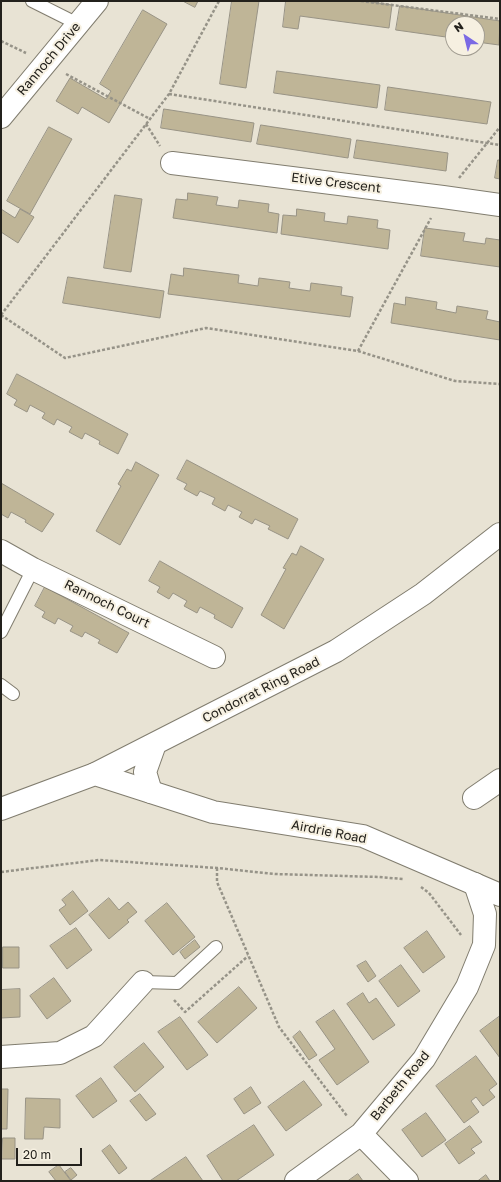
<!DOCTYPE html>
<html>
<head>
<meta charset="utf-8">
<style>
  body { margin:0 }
  #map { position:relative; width:501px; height:1182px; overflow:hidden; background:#e8e3d4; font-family:"Golos Text",sans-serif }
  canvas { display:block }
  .frame { position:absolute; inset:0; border:2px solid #23211c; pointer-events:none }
  .north { position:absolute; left:445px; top:16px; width:40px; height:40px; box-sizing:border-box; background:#f6f0e1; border:1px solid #a29d92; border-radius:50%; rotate:325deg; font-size:11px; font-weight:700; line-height:16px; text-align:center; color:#23211c }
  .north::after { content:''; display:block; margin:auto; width:14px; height:18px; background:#7a69e4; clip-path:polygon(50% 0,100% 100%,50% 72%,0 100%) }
  .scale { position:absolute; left:16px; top:1148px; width:66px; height:18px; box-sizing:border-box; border:2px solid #23211c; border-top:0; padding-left:5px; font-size:12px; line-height:14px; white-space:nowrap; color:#23211c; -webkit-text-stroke:3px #f6f0e1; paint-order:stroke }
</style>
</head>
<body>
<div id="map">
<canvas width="501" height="1182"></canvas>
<div class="frame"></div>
<div class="north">N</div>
<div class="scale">20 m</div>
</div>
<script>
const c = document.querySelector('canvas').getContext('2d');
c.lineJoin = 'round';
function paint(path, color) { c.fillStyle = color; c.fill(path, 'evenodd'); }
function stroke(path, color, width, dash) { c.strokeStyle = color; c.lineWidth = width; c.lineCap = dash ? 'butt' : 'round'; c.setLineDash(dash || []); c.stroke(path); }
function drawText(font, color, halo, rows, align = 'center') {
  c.font = font + ' "Golos Text",sans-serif'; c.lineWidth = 4; c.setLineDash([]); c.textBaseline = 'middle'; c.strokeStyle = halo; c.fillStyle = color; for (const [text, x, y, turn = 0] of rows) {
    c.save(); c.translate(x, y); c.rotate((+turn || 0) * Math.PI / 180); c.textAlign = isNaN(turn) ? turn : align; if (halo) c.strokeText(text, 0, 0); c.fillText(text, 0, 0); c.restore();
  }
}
const building = new Path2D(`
  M183,1h15l-3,6z
  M232,1h27l-13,87 -26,-4z
  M286,1h79l27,4 -3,23 -89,-12 -2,13 -15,-2z
  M400,6l100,15 -1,24 -22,-3v-18h-24v14l-57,-8z
  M143,10l24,14 -58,99 -27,-16 -4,7 -22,-13 14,-23 36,21 5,-8 -11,-7z
  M277,71l103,14 -3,23 -103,-15z
  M388,87l103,15 -4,22 -102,-14z
  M164,109l90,14 -3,19 -90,-14z
  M261,125l90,14 -3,19 -91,-14z
  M49,127l23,12 -42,75 -23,-13z
  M357,140l91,13 -2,18 -92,-13z
  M498,160h2v19l-5,-1z
  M188,193l30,4 -2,8 22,3 1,-8 30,4 -1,8 11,2 -2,19 -104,-15 3,-19 11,1z
  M115,195l27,4 -11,73 -27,-4z
  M1,209l14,9 5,-9 14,8 -16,26 -17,-11z
  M297,209l28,4 -1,8 23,3 1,-8 30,4 -1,8 13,2 -2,19 -107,-15 2,-19 13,1z
  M425,228l40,5 -2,8 22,3 1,-6 14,2v27l-79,-11z
  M184,268l55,7 -1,8 20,3 1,-8 31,4 -1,6 21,3 1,-8 31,4 -1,8 12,2 -3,20 -182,-23 3,-20 12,2z
  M68,277l96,14 -4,27 -97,-15z
  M406,297l31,5 -1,7 20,4 1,-7 31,5 -2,8 14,3v18l-109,-17 3,-20 11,2z
  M17,374l111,60 -10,20 -19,-10 1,-3 -15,-8 -3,6 -13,-7 3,-5 -15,-8 -3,6 -12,-7 3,-5 -15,-8 -3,7 -13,-7 3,-5 -10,-6z
  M187,460l111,59 -10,20 -20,-10 2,-3 -15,-7 -3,5 -13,-7 3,-5 -14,-7 -3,6 -13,-7 3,-6 -15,-7 -3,5 -13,-7 3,-5 -10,-5z
  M136,462l23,13 -39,70 -24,-14 25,-45 -3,-2 9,-15 4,2z
  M1,483l53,31 -12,18 -17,-10 1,-2 -15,-8 -3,6 -7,-4z
  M301,546l23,13 -40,70 -23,-14 25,-46 -3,-1 9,-15 4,2z
  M160,561l83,47 -11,20 -18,-10 1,-3 -15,-8 -3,6 -13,-7 3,-5 -14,-8 -4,6 -12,-7 3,-5 -11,-6z
  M45,587l84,46 -12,20 -19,-10 2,-3 -15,-8 -3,5 -12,-6 3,-5 -15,-8 -3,6 -13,-7 3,-5 -10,-6z
  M73,891l15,20 -18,14 -11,-15 7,-5 -4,-5z
  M109,898l10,12 9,-8 9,10 -10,8 2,2 -20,17 -20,-24z
  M167,903l28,34 -22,18 -28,-34z
  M76,928l16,22 -25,19 -17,-23z
  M427,931l18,26 -22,16 -19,-25z
  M195,940l5,7 -15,12 -5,-7z
  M3,947h16v21h-16z
  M366,961l10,15 -8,6 -11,-16z
  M401,965l19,26 -22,16 -19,-26z
  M54,978l17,23 -24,18 -17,-23z
  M239,987l18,21 -40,35 -19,-21z
  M20,989v28l-19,1v-28z
  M363,993l6,10 7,-5 19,27 -22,15 -26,-36z
  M334,1010l35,52 -32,23 -18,-25 16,-11 -19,-27z
  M500,1016v42l-20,-27z
  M180,1017l28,38 -21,15 -29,-38z
  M300,1031l17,24 -8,5 -16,-23z
  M144,1043l20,24 -29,25 -21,-25z
  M476,1056l21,28 -8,6 6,7 -12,9 -7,-9 -5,4 8,11 -15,11 -28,-37z
  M101,1078l16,23 -24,17 -17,-22z
  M304,1081l18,24 -36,26 -18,-24z
  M251,1087l10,16 -17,11 -10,-15z
  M1,1089h7l-1,40h-6z
  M140,1094l16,20 -10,7 -16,-20z
  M26,1098l34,1v29l-16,-1 -1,12h-18z
  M426,1113l20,27 -24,17 -20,-27z
  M254,1125l20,30 -38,26h-13l-16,-25z
  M470,1126l12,16 -11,7 4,4 -16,11 -14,-20z
  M3,1138h12v21h-13z
  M110,1145l17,23 -8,6 -17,-23z
  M186,1157l17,24h-53z
  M59,1165l12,16h-15l-7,-9z
  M71,1168l6,7 -6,5 -6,-8z
  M358,1174l5,7h-15z
  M486,1175l4,6h-12z`);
paint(building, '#bfb597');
stroke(building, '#989385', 1);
const service = new Path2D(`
  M32,1l46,23
  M1,632l32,-63
  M1,685l12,9
  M143,982l34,1 39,-36`);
const minor = new Path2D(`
  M1,117l96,-116
  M172,163l271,34 57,8
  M1,551l32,18 181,88
  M474,798l26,-18
  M1,1057l59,-4 34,-17 49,-54
  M361,1134l46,47
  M296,1181l65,-47 63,-75 43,-72 17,-42 1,-31 -10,-30`);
const tertiary = new Path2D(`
  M95,774l241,-123 87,-57 77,-60
  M151,792l-6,-20 10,-28`);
const secondary = new Path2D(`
  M1,809l94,-35 118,38 150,24 137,59`);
stroke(service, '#817d6f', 14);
stroke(minor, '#817d6f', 24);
stroke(tertiary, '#817d6f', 24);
stroke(secondary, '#817d6f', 24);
stroke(new Path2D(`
  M361,1l139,18
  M1,41l25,12
  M66,74l84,45
  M169,94l331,51
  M146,124l14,22
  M459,178l41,-51
  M1,315l64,43 141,-30 152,23 97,30 45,3
  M1,315l168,-221 50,-93
  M358,351l73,-133
  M217,868v14l62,145 68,89
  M1,872l98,-12 118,8 58,6 104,3 24,2
  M421,887l8,6 32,42
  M174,1000l11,12 63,-56`), '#969388', 2.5, [3, 2]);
stroke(service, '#fff', 12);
stroke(minor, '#fff', 22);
stroke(tertiary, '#fff', 22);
stroke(secondary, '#fff', 22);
drawText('13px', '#23211c', '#f6f0e1', [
  ["Rannoch Drive",49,59,-50],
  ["Etive Crescent",336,183,7],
  ["Rannoch Court",107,604,26],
  ["Condorrat Ring Road",261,690,-27],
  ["Airdrie Road",329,832,11],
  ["Barbeth Road",400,1086,-51]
]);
</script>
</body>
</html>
